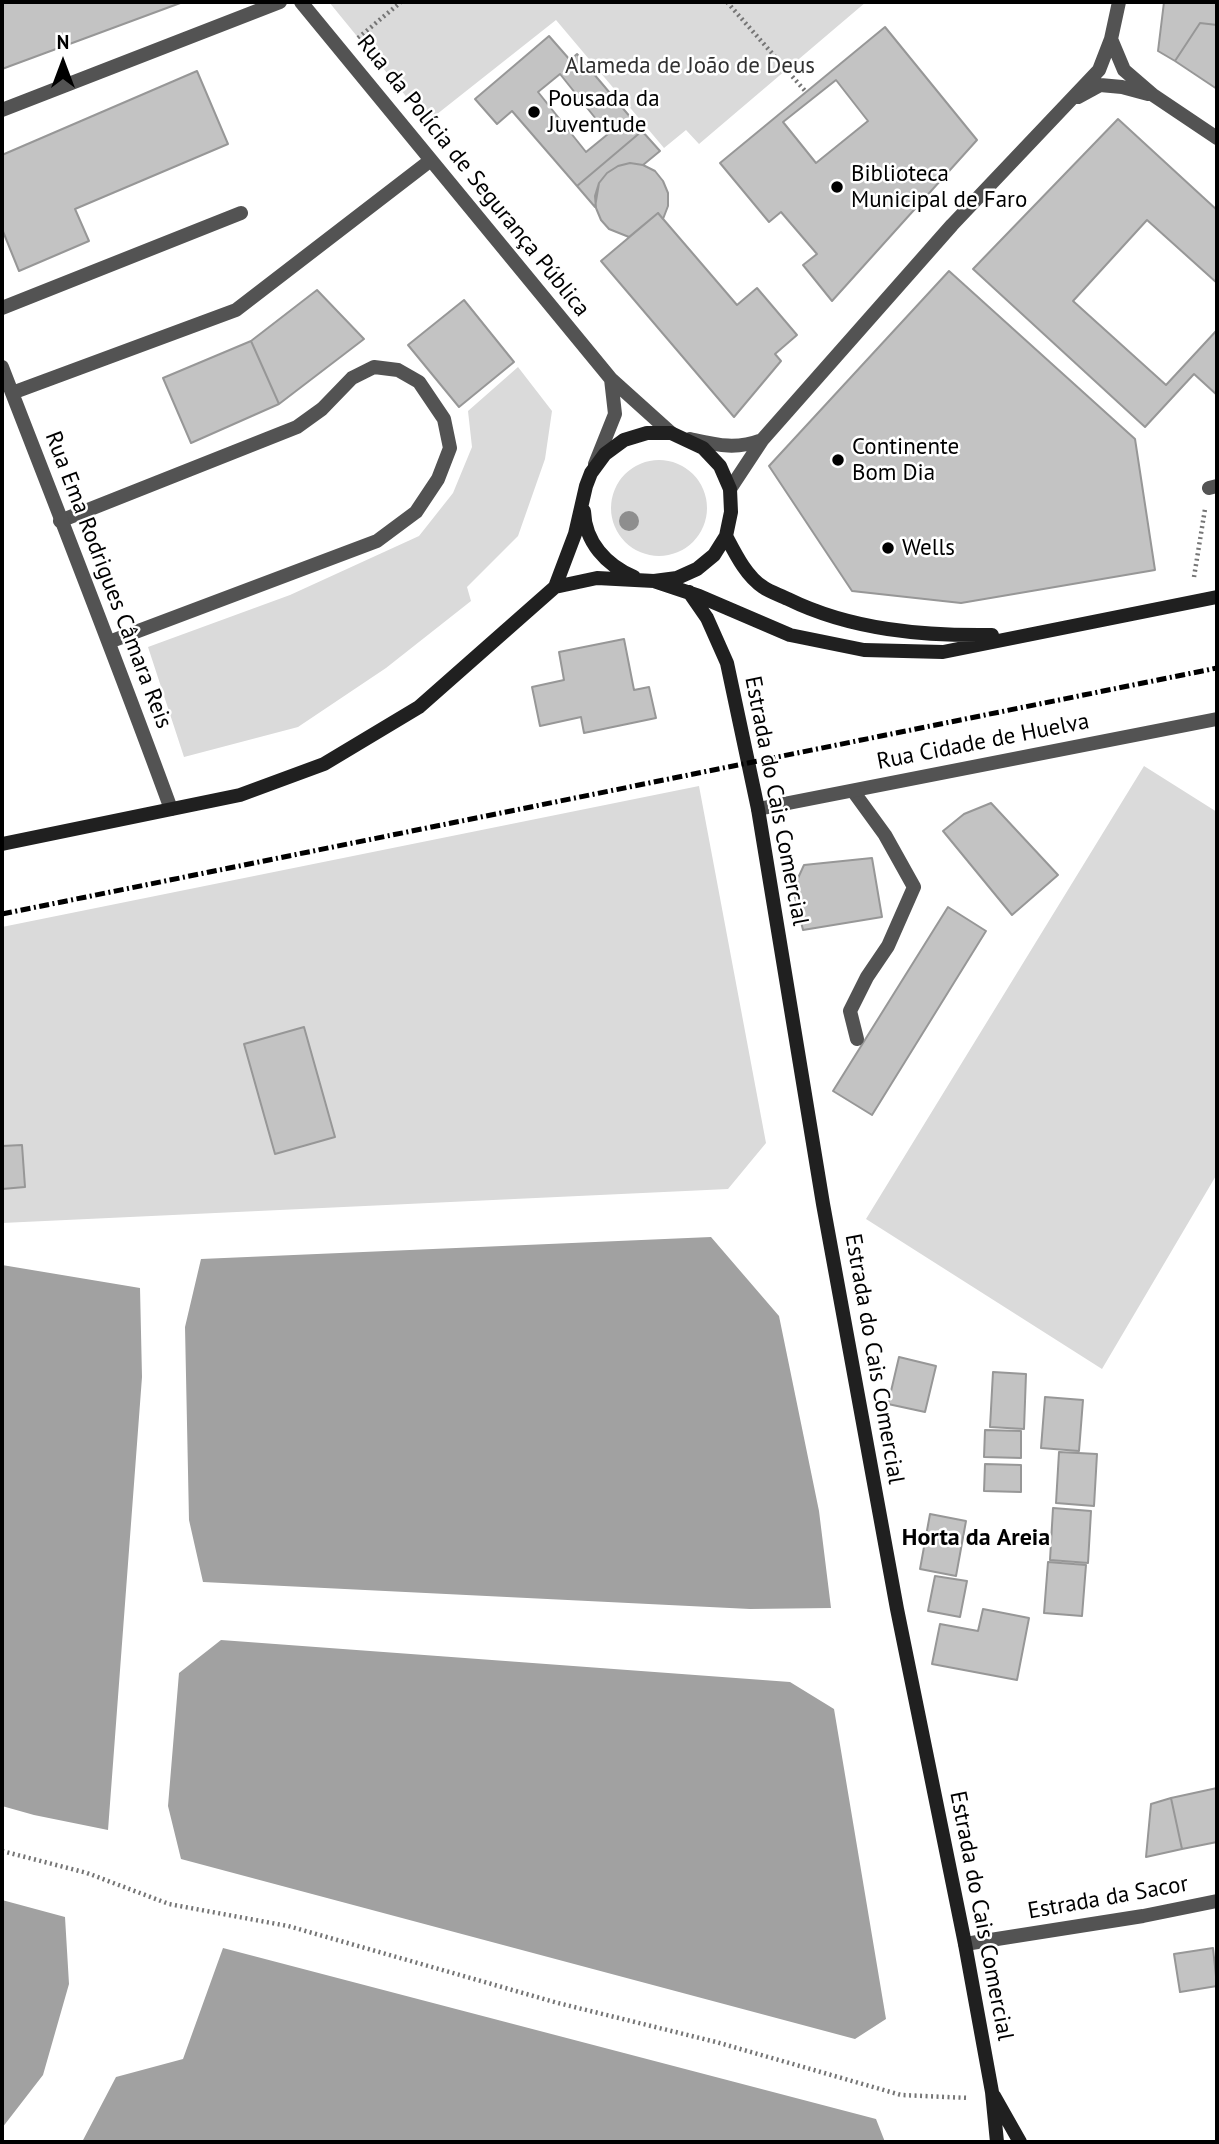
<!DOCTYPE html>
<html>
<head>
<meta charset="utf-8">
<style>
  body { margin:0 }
  #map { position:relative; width:1219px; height:2144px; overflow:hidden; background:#fff; font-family:"PT Sans",sans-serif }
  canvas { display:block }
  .frame { position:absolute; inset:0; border:4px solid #000; pointer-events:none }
  .north { position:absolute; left:28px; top:28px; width:70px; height:70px; -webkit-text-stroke:5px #fff; paint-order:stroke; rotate:0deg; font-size:19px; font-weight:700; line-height:28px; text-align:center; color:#000 }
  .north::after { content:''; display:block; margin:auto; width:24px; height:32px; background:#000; clip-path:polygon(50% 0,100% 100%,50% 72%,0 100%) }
</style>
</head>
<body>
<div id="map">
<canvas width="1219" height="2144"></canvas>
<div class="frame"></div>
<div class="north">N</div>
</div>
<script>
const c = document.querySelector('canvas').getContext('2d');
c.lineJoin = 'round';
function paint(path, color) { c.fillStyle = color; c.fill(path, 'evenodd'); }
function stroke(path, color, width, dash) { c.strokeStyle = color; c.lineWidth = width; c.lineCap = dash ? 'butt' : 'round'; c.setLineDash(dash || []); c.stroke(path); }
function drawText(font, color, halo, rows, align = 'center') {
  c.font = font + ' "PT Sans",sans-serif'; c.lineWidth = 5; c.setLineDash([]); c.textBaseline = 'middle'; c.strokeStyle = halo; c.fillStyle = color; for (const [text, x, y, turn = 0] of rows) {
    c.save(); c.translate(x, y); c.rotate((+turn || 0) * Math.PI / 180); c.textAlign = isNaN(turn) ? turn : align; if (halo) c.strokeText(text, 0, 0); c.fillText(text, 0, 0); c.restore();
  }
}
paint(new Path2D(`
  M329,2h537l-167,142 -13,-14 -22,18 -108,-128 -129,102z
  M518,367l34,44 -7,48 -27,77 -51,51 4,14 -85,67 -88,59 -114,30 -36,-110 142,-52 129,-59 34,-43 19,-46 -4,-36z
  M611 508a48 48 0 1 1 96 0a48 48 0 1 1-96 0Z
  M1144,766l73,46v362l-115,195 -236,-150z
  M699,786l67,357 -38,46 -726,34v-296z`), '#dadada');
paint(new Path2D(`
  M711,1237l68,79 40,195 12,97 -81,1 -547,-27 -14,-62 -4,-193 16,-68z
  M2,1265l138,23 2,89 -34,453 -74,-15 -32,-9z
  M221,1640l569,42 44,27 52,310 -31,20 -674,-180 -13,-53 11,-133z
  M2,1900l63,17 4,67 -26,91 -41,53z
  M223,1948l653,171 9,23h-803l34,-65 67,-18z`), '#a1a1a1');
const building = new Path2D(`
  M2,2h181l-181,67z
  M1164,2h53v23l-17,-2 -25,38 -17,-10z
  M1200,23l17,2v64l-42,-28z
  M885,27l92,113 -145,161 -29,-36 14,-11 -36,-42 -12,10 -49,-59zM836,80l32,41 -52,42 -33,-41z
  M549,36l21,24 7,-6 65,77 -65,55 -65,-75 -15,13 -22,-25zM560,74l48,60 -22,18 -48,-60z
  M197,71l31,73 -153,65 14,32 -70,30 -17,-42v-74z
  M1118,119l99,91v73l-70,-63 -74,81 93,84 51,-55v65l-23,-21 -49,53 -172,-158z
  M642,131l18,20 -17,14 -13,-2 -12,3 -11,7 -8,10 -4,24 -18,-21z
  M630,163l13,2 12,6 8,10 5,12v13l-5,13 -5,-6 -29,24 -20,-8 -8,-9 -5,-12 -1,-12 4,-13 8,-10 11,-7z
  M658,213l79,92 20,-17 40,47 -22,19 6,7 -47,56 -133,-156z
  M949,271l186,168 20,131 -194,33 -109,-12 -83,-125z
  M317,290l47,49 -85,65 -28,-63z
  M464,300l50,62 -55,45 -51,-62z
  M251,341l28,63 -88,39 -28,-65z
  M624,639l10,51 15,-3 7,31 -72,15 -3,-16 -41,9 -8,-39 32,-7 -5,-28z
  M991,803l67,72 -46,40 -69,-84 21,-17z
  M872,858l10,59 -79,13 -10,-41 11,-24z
  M948,907l38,24 -114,184 -39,-24z
  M304,1027l31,110 -60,17 -31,-110z
  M22,1145l3,42 -23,2v-43z
  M899,1357l37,9 -11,46 -37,-8z
  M993,1372l33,2 -2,55 -34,-2z
  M1045,1397l38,3 -4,51 -38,-3z
  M985,1430l36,1v27l-37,-1z
  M1059,1452l38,2 -3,52 -38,-3z
  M985,1464l36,1v27l-37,-1z
  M1053,1508l38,3 -3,52 -38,-3z
  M930,1514l36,7 -10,55 -36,-7z
  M1048,1562l38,3 -4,51 -38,-3z
  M935,1576l32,5 -7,36 -32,-6z
  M983,1609l46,9 -12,62 -85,-16 8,-40 38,7z
  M1217,1788v54l-35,7 -11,-51z
  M1171,1798l11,51 -36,8 5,-53z
  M1213,1948l4,38 -37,6 -6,-38z`);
paint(building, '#c3c3c3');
stroke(building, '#979797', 2);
stroke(new Path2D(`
  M727,2l79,90
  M358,38l43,-36
  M1194,577l11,-68
  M2,1851l85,22 82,31 119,22 270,77 158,39 185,53 68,3`), '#757575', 4.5, [2, 3.5]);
stroke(new Path2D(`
  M2,308l239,-95
  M1209,488l8,-2
  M60,521l237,-94 25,-18 30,-31 22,-11 24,3 21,12 25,37 6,29 -12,31 -22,33 -39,29 -268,101
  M853,791l32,44 29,52 -26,59 -21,31 -17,34 7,28`), '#535353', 14);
stroke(new Path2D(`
  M301,2l310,377 60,54
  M1111,39l13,31 29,25 64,43
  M1078,97l22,-12 22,2 26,7
  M2,110l278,-108
  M2,367c57,147 115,294 169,442
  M12,393l224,-83 195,-150
  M690,439c27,6 45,11 72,1
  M595,464l20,-50 -4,-35
  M730,489l33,-50 189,-214 147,-155 12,-31 8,-37
  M758,809l459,-90
  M965,1944l178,-28 74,-15`), '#535353', 14);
stroke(new Path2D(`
  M584,511c1,31 22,54 50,66
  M726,536c9,17 20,40 37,51 7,5 17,8 25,12 63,31 135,37 204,36
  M555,587l42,-9 57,3 45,15 91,39 74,15 79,2 274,-55
  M689,592l18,26 20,45 31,146 65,395 74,405 68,335 27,148 5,50
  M2,844l238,-49 84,-31 95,-57 136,-120 20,-53 11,-48 5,-13 14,-19 19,-14 23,-7h24l32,15 17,18 10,23 1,23 -5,24 -12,19 -17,14 -20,9 -23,3
  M994,2096l26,46`), '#202020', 14);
stroke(new Path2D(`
  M2,914l1215,-246`), '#000', 5, [10, 3.5, 2, 3.5]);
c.fillStyle = '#8e8e8e';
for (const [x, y] of [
  [629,521]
]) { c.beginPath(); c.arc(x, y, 10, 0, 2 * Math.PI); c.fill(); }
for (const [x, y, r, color] of [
  [534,112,7,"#000"],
  [837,187,7,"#000"],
  [838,460,7,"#000"],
  [888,548,7,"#000"]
]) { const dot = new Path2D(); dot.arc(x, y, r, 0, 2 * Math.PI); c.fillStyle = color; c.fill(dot); stroke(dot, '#fff', 2.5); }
drawText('23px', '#313131', '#fff', [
  ["Alameda de João de Deus",690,66]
]);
drawText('23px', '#000', '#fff', [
  ["Pousada da",548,99],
  ["Juventude",548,125],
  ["Biblioteca",851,174],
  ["Municipal de Faro",851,200],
  ["Continente",852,447],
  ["Bom Dia",852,473],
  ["Wells",902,548]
], 'left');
drawText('23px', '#000', '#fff', [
  ["Rua da Polícia de Segurança Pública",473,176,51],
  ["Rua Ema Rodrigues Câmara Reis",108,580,69],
  ["Rua Cidade de Huelva",983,742,-11],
  ["Estrada do Cais Comercial",776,801,79],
  ["Estrada do Cais Comercial",874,1359,80],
  ["Estrada da Sacor",1108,1898,-10],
  ["Estrada do Cais Comercial",981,1916,79]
]);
drawText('bold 24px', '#000', '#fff', [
  ["Horta da Areia",976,1538]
]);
</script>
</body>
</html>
